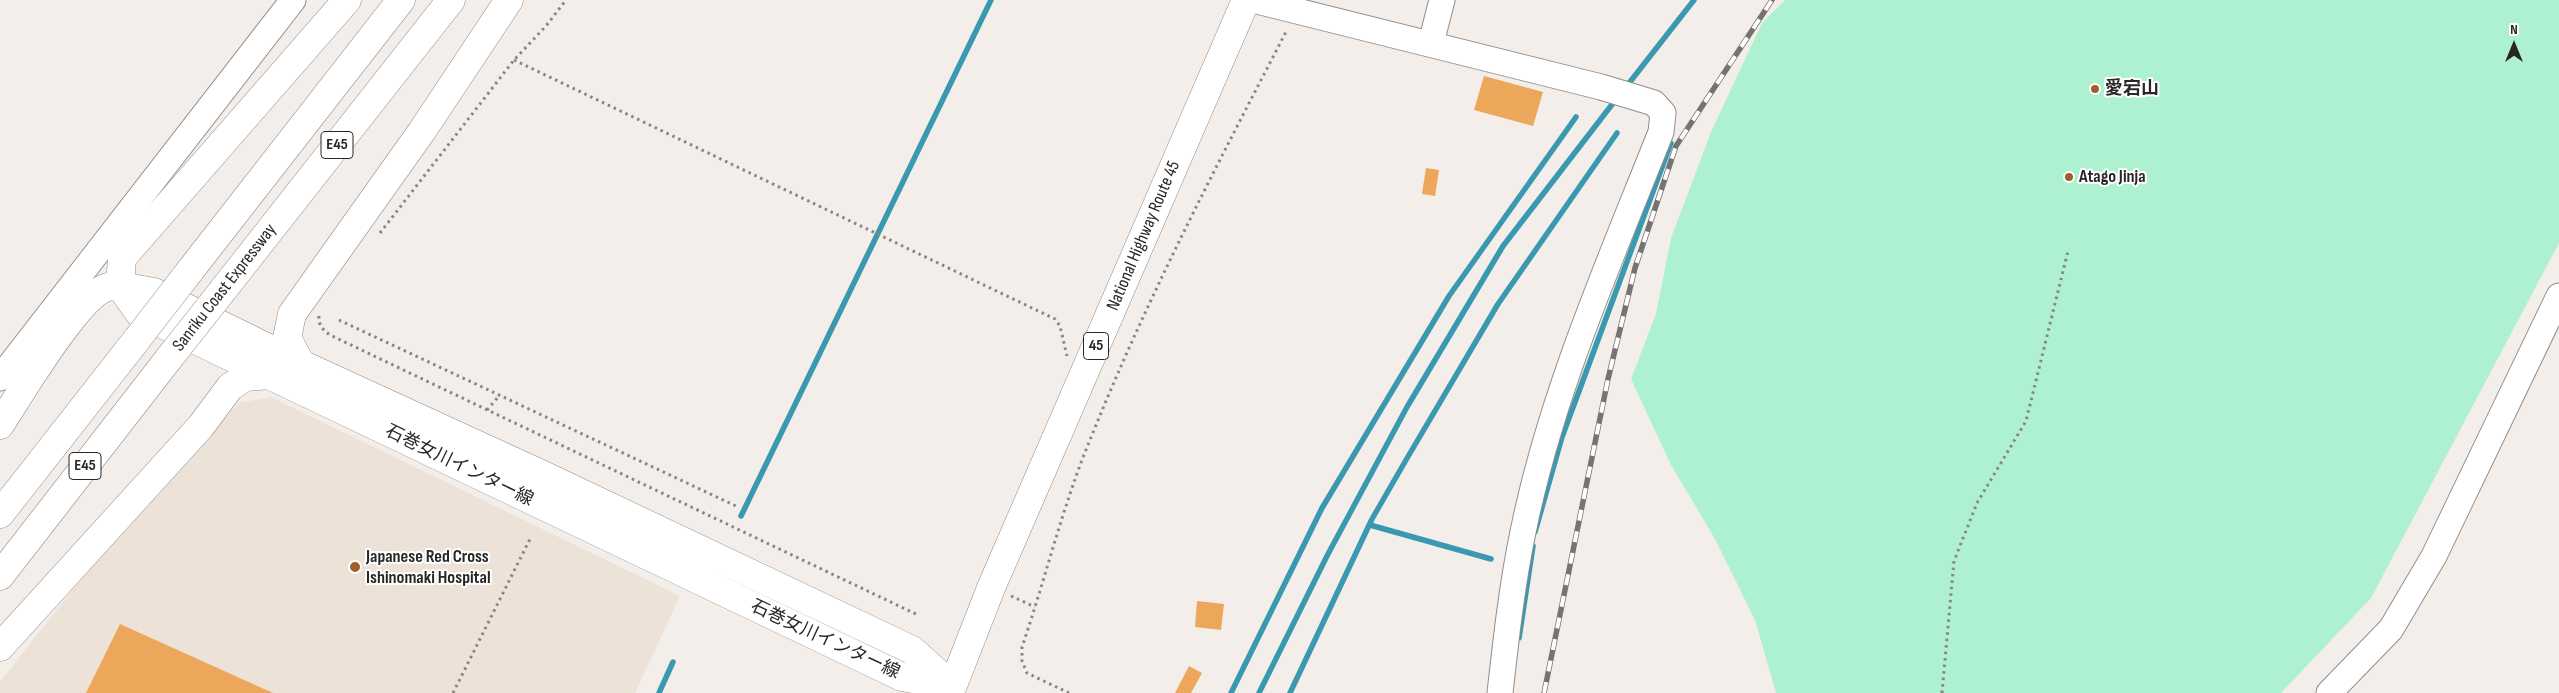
<!DOCTYPE html>
<html>
<head>
<meta charset="utf-8">
<style>
  body { margin:0 }
  #map { position:relative; width:2559px; height:693px; overflow:hidden; background:#f3eeea; font-family:"Sofia Sans Condensed",sans-serif }
  canvas { display:block }
  .north { position:absolute; left:2489px; top:20px; width:50px; height:50px; -webkit-text-stroke:4px #fff; paint-order:stroke; rotate:0deg; font-size:14px; font-weight:700; line-height:20px; text-align:center; color:#292726 }
  .north::after { content:''; display:block; margin:auto; width:18px; height:22px; background:#292726; clip-path:polygon(50% 0,100% 100%,50% 72%,0 100%) }
</style>
</head>
<body>
<div id="map">
<canvas width="2559" height="693"></canvas>
<div class="north">N</div>
</div>
<script>
const c = document.querySelector('canvas').getContext('2d');
c.lineJoin = 'round';
function paint(path, color) { c.fillStyle = color; c.fill(path, 'evenodd'); }
function stroke(path, color, width, dash) { c.strokeStyle = color; c.lineWidth = width; c.lineCap = dash ? 'butt' : 'round'; c.setLineDash(dash || []); c.stroke(path); }
function drawText(font, color, halo, rows, align = 'center') {
  c.font = font + ' "Sofia Sans Condensed","Noto Sans JP",sans-serif'; c.lineWidth = 4; c.setLineDash([]); c.textBaseline = 'middle'; c.strokeStyle = halo; c.fillStyle = color; for (const [text, x, y, turn = 0] of rows) {
    c.save(); c.translate(x, y); c.rotate((+turn || 0) * Math.PI / 180); c.textAlign = isNaN(turn) ? turn : align; if (halo) c.strokeText(text, 0, 0); c.fillText(text, 0, 0); c.restore();
  }
}
paint(new Path2D(`
  M271,397l409,199 -45,97h-635v-11l114,-145 125,-134z`), '#ede2d8');
paint(new Path2D(`
  M1785,0h774v243l-188,355 -90,95h-505l-21,-73 -40,-81 -44,-74 -40,-86 25,-65 15,-76 40,-106 51,-109z`), '#aef1d0');
stroke(new Path2D(`
  M1626,87l68,-87
  M741,516l250,-516
  M1370,525l121,34
  M1535,532l27,-95 109,-294
  M1519,638l14,-92
  M659,693l14,-31
  M1231,693l91,-185 127,-212 127,-179
  M1259,693l69,-139 79,-147 96,-161 114,-148
  M1290,693l82,-174 34,-59 92,-156 119,-171`), '#3a99b1', 5.5);
paint(new Path2D(`
  M1484,76l59,16 -10,34 -59,-16z
  M1426,168l13,2 -4,26 -13,-2z
  M1197,601l27,3 -3,26 -26,-3z
  M120,624l153,69h-187z
  M1189,666l13,7 -11,20h-16z`), '#eca75b');
const minor = new Path2D(`
  M1253,0l348,87 53,16 9,10 -2,19c-52,131 -110,262 -138,400 -11,53 -17,107 -23,161
  M1431,43l11,-43
  M0,378l293,-378
  M2329,693l62,-64 43,-73 125,-260`);
const major = new Path2D(`
  M120,286l19,27 763,364 50,9
  M120,286l34,6 147,72 242,111 369,175 40,36`);
const highway = new Path2D(`
  M189,272l212,-272
  M223,290l228,-290
  M301,364l-14,-26 5,-24 130,-183 87,-131
  M0,425c19,-29 76,-126 105,-137 4,-2 10,-2 15,-2l2,-28 225,-258
  M0,514l138,-176
  M0,576l170,-219
  M0,647l201,-221 29,-39 15,-10 25,-2
  M950,693l41,-105 255,-588`);
stroke(minor, '#928d89', 27);
stroke(major, '#928d89', 29);
stroke(highway, '#928d89', 29);
stroke(new Path2D(`
  M514,60l541,259 5,7 7,30
  M380,233l134,-173 32,-34 20,-26
  M319,316c-1,9 4,14 11,19l588,280
  M339,320l397,186
  M487,410l12,-14
  M1011,596l24,11
  M453,693l78,-156
  M1069,693l-42,-20 -5,-12v-14c24,-70 41,-143 70,-212 56,-139 126,-272 195,-405
  M1942,693l12,-132 23,-58 49,-82 42,-170`), '#888583', 3, [2.5, 4]);
stroke(minor, '#fff', 25);
stroke(major, '#fff', 28);
stroke(highway, '#fff', 28);
const rail = new Path2D(`
  M1544,693l64,-314 27,-111 41,-122 96,-146`);
stroke(rail, '#767371', 5.5);
stroke(rail, '#fff', 4, [11]);
const highwayBridge = new Path2D(`
  M138,338l51,-66
  M170,357l53,-67`);
stroke(highwayBridge, '#928d89', 29, []);
stroke(highwayBridge, '#fff', 28);
for (const [x, y, r, color] of [
  [2095,89,5,"#a05e2b"],
  [2069,177,5,"#a05e2b"],
  [355,567,6,"#a05e2b"]
]) { const dot = new Path2D(); dot.arc(x, y, r, 0, 2 * Math.PI); c.fillStyle = color; c.fill(dot); stroke(dot, '#fff', 2); }
for (const [x, y, w] of [
  [337,145,32],
  [1096,346,25],
  [85,466,32]
]) { const box = new Path2D(); box.roundRect(x - w / 2, y - 13.5, w, 27, 4); c.fillStyle = '#fff'; c.fill(box); stroke(box, '#292726', 1); }
drawText('bold 16px', '#292726', null, [
  ["E45",337,145],
  ["45",1096,346],
  ["E45",85,466]
]);
drawText('bold 18px', '#292726', '#fff', [
  ["愛宕山",2105,89],
  ["Atago Jinja",2079,177],
  ["Japanese Red Cross",366,557],
  ["Ishinomaki Hospital",366,578]
], 'left');
drawText('18px', '#292726', '#fff', [
  ["National Highway Route 45",1144,236,-67],
  ["Sanriku Coast Expressway",225,288,-52],
  ["石巻女川インター線",459,466,26],
  ["石巻女川インター線",825,640,25]
]);
</script>
</body>
</html>
